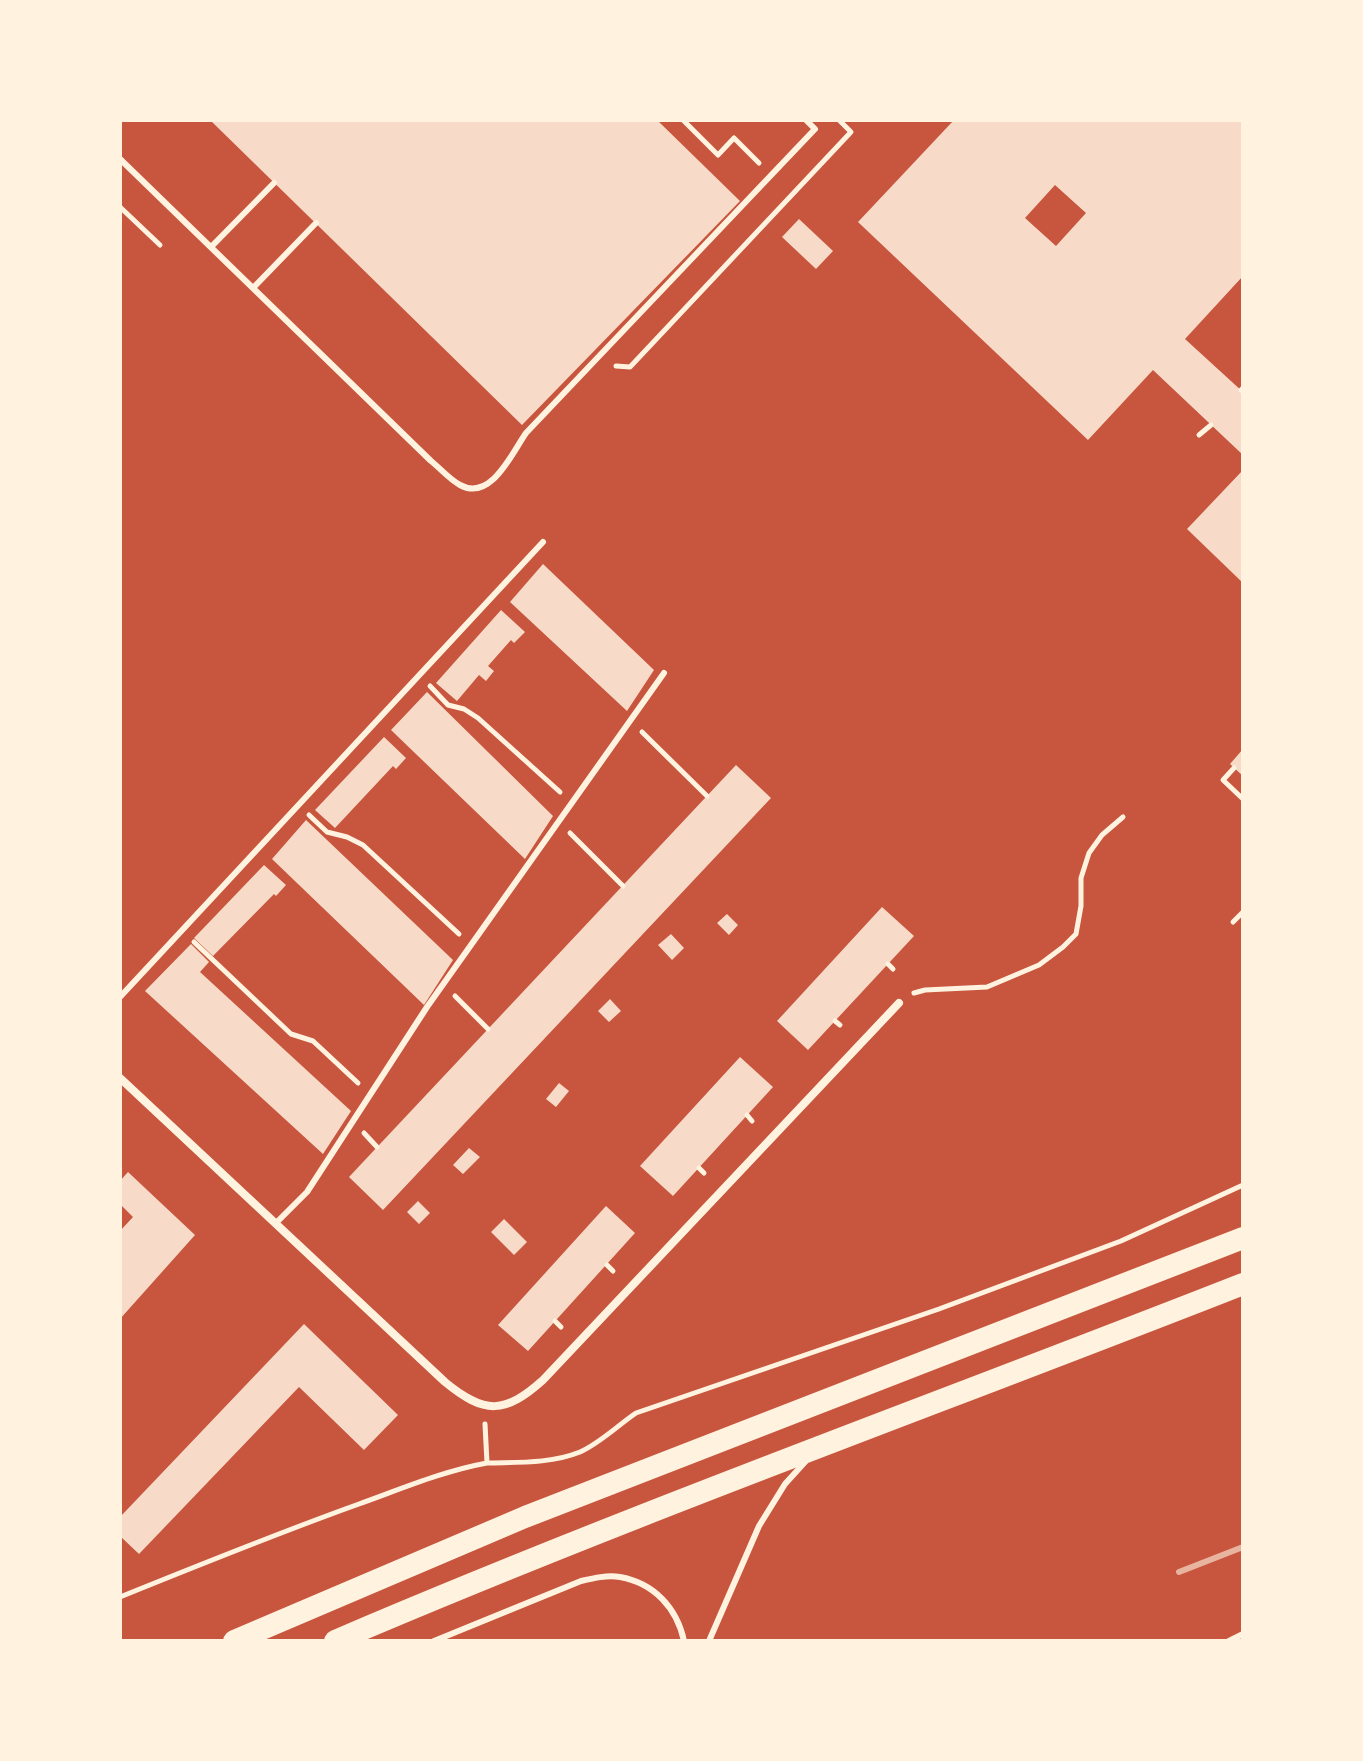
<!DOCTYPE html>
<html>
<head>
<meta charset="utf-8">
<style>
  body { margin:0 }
  #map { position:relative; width:1363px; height:1761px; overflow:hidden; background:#c8553d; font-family:"PT Sans",sans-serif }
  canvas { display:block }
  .frame { position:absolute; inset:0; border:122px solid #fff3e0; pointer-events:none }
</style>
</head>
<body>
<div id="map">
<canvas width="1363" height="1761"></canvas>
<div class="frame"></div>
</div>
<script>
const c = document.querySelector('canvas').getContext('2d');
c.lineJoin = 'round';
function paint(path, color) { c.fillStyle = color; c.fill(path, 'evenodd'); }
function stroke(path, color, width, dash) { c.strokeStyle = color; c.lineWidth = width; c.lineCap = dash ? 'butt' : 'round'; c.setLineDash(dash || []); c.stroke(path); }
paint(new Path2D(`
  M210,120h447l83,81 -218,224z
  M954,120h289v156l-58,63 58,53v63l-90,-85 -65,70 -230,-218zM1055,185l31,28 -30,33 -31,-28z
  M799,219l34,32 -17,18 -34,-32z
  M1243,470v113l-56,-54z
  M543,564l111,106 -27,41 -117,-109z
  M501,610l24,22 -11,11 -3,-3 -23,26 6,5 -8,10 -7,-6 -22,26 -21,-18z
  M427,692l126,124 -28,43 -134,-129z
  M384,737l22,21 -10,11 -3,-3 -58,62 -20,-18z
  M1243,749v27l-13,-12z
  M736,765l35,33 -388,412 -34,-33z
  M306,820l147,140 -29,45 -152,-146z
  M264,865l22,20 -10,11 -2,-2 -61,62 -19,-18z
  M882,907l32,29 -106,114 -31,-29z
  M727,914l11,11 -9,10 -12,-12z
  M671,934l13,14 -12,12 -14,-15z
  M191,944l18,18 -9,10 151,139 -28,43 -178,-163z
  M610,999l11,12 -12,11 -11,-11z
  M740,1057l33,30 -100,109 -33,-30z
  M559,1083l10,8 -13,16 -10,-8z
  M469,1148l11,9 -17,17 -10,-9z
  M128,1172l67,63 -75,84v-88l13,-14 -13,-13v-23z
  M418,1201l12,12 -11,11 -12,-12z
  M606,1206l29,27 -107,118 -30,-26z
  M504,1219l23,23 -13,13 -23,-23z
  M304,1324l94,91 -34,35 -65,-63 -160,167 -19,-18v-19z`), '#f7dbc8');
stroke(new Path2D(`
  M683,120l35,35 16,-17 25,25
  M120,207l40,38
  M616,366l14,1 221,-235 -12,-12
  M1241,390l2,-2
  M1199,435l12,-10
  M430,686l18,19 16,4 14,9 82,74
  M642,732l65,64
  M1234,768l-11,12 20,19
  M309,815l18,17 20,5 16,8 96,89
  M570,833l53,53
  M1233,922l10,-10
  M194,942l97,92 22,7 45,42
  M888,964l5,5
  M914,993l11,-3 62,-3 52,-22 24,-18 13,-13 5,-28v-28l8,-25 13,-18 21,-18
  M455,996l33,33
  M835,1021l5,4
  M747,1115l5,6
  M364,1133l13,14
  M699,1168l5,5
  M607,1265l6,6
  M555,1321l6,6
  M485,1424l2,39c31,-1 63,1 93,-11 20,-9 37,-26 56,-39l303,-104 182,-68 122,-56
  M120,1597c79,-32 158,-64 239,-93 42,-15 84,-33 128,-41`), '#fff3e0', 5);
stroke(new Path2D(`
  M120,159l311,302c9,7 18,18 29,24 31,17 52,-32 66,-52l289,-304 -9,-9
  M211,247l63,-64
  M253,288l63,-65
  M120,997l423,-455
  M276,1223l31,-31 120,-185 237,-334
  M434,1641l147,-60c13,-3 26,-6 39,-4 34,6 57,31 64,64
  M709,1641l50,-115 26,-42 20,-22
  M1229,1641l14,-7`), '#fff3e0', 6);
stroke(new Path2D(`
  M120,1078l325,304c40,33 60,32 98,-2l356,-377`), '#fff3e0', 8);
stroke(new Path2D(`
  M234,1641l291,-124 718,-279
  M335,1641c299,-128 605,-238 908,-357`), '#fff3e0', 22);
stroke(new Path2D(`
  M1179,1572l64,-25`), '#e9b49f', 6);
</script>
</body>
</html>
